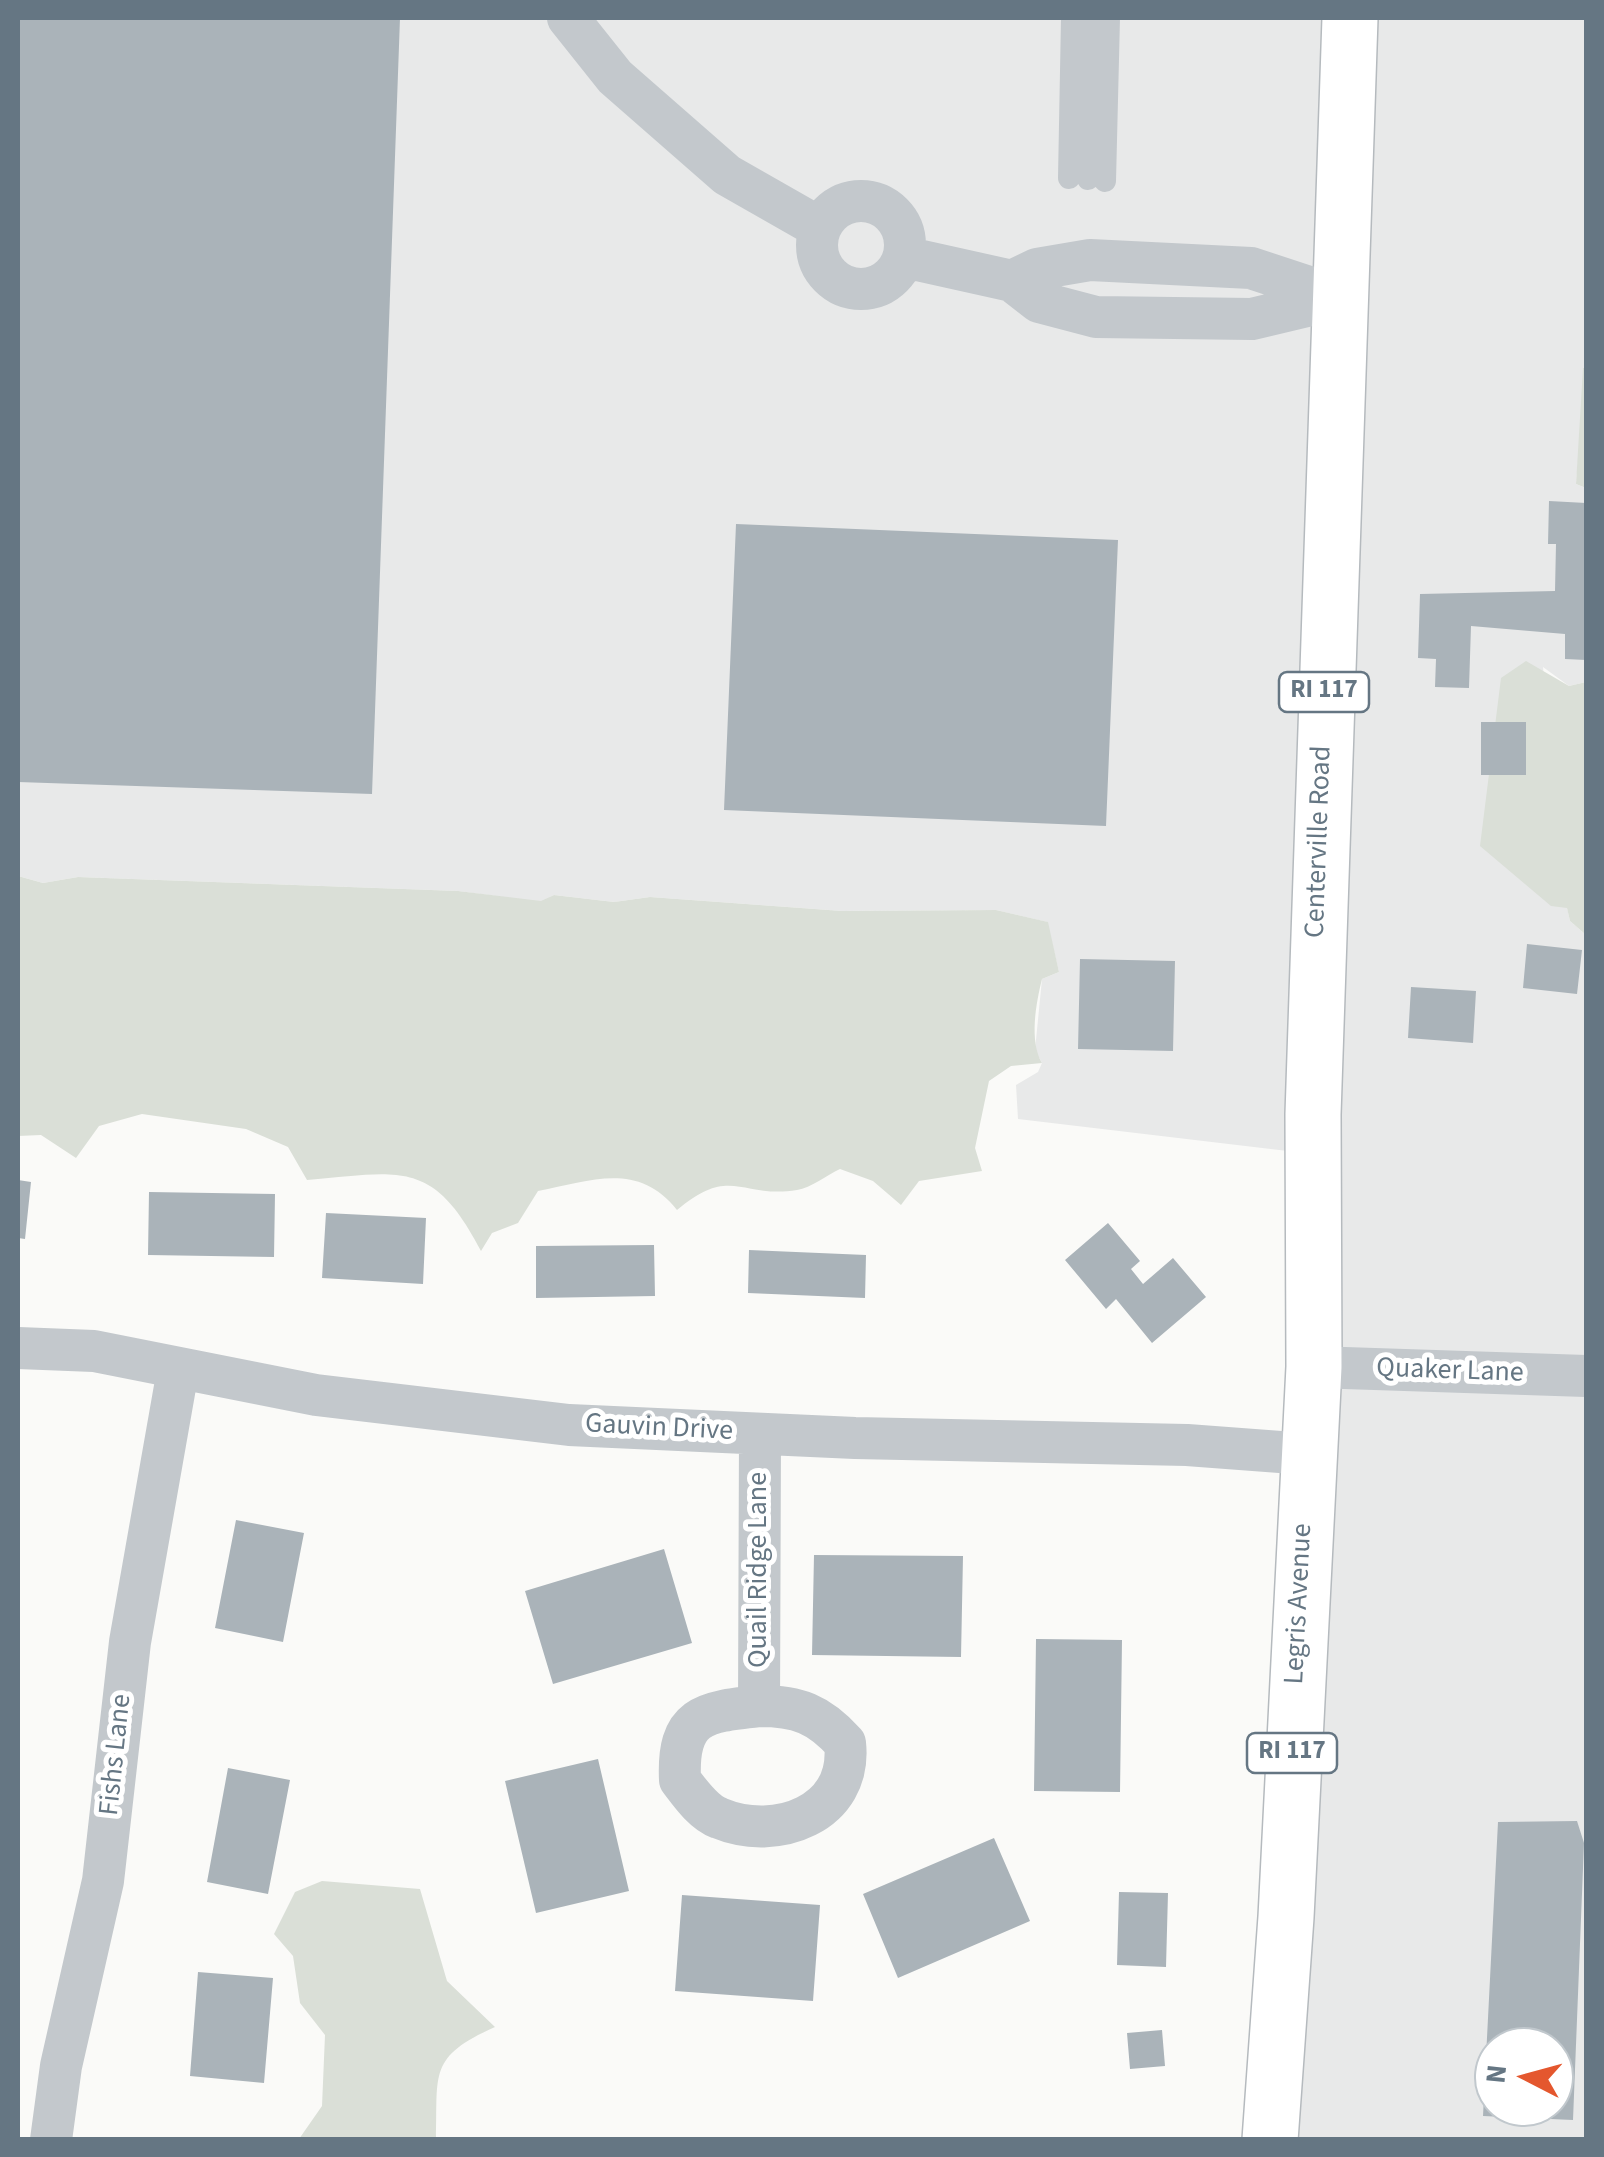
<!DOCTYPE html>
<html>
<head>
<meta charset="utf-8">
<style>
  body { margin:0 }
  #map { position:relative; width:1604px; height:2157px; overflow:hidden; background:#fafaf8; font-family:"Source Sans 3",sans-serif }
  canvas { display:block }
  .frame { position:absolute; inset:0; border:20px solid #657683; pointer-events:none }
  .north { position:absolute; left:1474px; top:2027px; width:100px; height:100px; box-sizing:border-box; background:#fff; border:2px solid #c1c8cd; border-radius:50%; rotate:276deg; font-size:28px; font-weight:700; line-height:40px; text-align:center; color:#657683 }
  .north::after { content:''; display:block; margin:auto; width:35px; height:45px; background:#e4572e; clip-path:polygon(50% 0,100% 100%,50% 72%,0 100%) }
</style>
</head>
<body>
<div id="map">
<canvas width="1604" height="2157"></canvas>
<div class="frame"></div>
<div class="north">N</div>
</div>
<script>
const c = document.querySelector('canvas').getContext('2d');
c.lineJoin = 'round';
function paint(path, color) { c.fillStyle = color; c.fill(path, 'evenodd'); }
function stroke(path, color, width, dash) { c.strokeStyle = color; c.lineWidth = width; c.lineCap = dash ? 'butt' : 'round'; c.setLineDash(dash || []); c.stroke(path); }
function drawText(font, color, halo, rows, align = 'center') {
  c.font = font + ' "Source Sans 3",sans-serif'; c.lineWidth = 10; c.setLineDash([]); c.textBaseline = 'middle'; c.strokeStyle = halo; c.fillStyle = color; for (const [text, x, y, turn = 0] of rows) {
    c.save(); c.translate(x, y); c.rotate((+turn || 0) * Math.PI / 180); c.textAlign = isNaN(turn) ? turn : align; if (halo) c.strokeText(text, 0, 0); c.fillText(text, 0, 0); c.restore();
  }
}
paint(new Path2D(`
  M18,18h1568v350l-10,116 10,4v194l-17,4 -26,-19 24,240 3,14 16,14v1204h-327l37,-987 -278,-33 -2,-34 22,-13 4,-9 -7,-13 7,-71 17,-7 -12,-50 -51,-12 -154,1 -192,-14 -36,5 -60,-7 -13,7 -83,-11 -380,-14 -35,6 -25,-7zM1494,2047h60v60h-60z`), '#e8e9e9');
paint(new Path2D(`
  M1583,368h3v120l-10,-4z
  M1526,661l43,25 17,-4v253l-16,-14 -3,-13 -16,-2 -71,-60 21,-168z
  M18,876l25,7 35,-6 380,14 83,10 13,-6 60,7 36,-5 192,14 154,-1 52,12 11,50 -17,7c-6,24 -13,62 0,84l-31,3 -22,15 -14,67 7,23 -63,10 -18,24 -28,-24 -33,-12c-13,6 -29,19 -43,21 -56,9 -66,-26 -120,20 -39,-49 -86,-29 -139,-19l-20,32 -26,10 -11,18c-48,-93 -81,-79 -174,-71l-19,-33 -42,-18 -104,-15 -43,12 -23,32 -35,-23 -23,1z
  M322,1881l98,8 27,92 48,46c-67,30 -57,46 -59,112h-137l23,-33 3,-71 -25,-32 -7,-47 -19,-22 21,-42z`), '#dadfd7');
paint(new Path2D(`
  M18,18h382l-28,776 -354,-12z
  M1549,501l37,2v157l-21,-1v-25l-94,-8 -2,62 -34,-1 1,-28 -18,-1 2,-64 135,-3 1,-47h-8z
  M736,524l382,16 -12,286 -382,-16z
  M1481,722h45v53h-45z
  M1527,944l55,6 -5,44 -54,-6z
  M1080,959l95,2 -2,90 -95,-2z
  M1411,987l65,4 -3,52 -65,-5z
  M18,1180l13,2 -6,57 -7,-1z
  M149,1192l126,2 -1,63 -126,-2z
  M326,1213l100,5 -3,66 -101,-6z
  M1108,1223l32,38 -9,8 12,15 30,-26 33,39 -54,46 -36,-44 -10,10 -41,-49z
  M654,1245l1,51 -119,2v-52z
  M749,1250l117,5 -1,43 -117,-5z
  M236,1520l68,13 -21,109 -68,-14z
  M664,1549l28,94 -139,41 -28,-93z
  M814,1555l149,1 -2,101 -149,-2z
  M1036,1639l86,1 -2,152 -86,-1z
  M598,1759l31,132 -93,22 -31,-132z
  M228,1768l62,12 -22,114 -61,-12z
  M1577,1821l7,22 -11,277 -90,-4 15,-294zM1494,2047h60v60h-60z
  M994,1838l36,83 -132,57 -35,-84z
  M1119,1892l49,1 -2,74 -49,-2z
  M682,1895l138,10 -7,96 -138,-10z
  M198,1972l75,6 -9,105 -74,-7z
  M1162,2030l3,36 -35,3 -3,-36z`), '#aab3b9');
const primary = new Path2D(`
  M1270,2140l16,-223 28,-550 -1,-253 37,-1096`);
stroke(primary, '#b5babe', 58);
stroke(new Path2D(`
  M1069,178l3,-160
  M1088,179l3,-161
  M1105,181l4,-163`), '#c3c8cc', 22);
stroke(new Path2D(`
  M568,18l47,59 112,98 93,53
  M817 245a44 44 0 1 1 88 0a44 44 0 1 1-88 0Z
  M904,257l108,24 27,21 57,15 156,2 88,-21
  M1012,281l25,-12 53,-9 161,8 88,29
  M18,1348l76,3 222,44 253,30 286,13 332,7 120,9
  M1314,1367l272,9
  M759,1706c39,0 60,8 86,37 8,71 -69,99 -126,75 -16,-6 -29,-25 -39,-38 -3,-65 23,-68 79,-74l1,-272
  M51,2140l10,-74 42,-185 27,-239 48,-272`), '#c3c8cc', 42);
stroke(primary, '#fff', 55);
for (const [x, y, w] of [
  [1324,692,90],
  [1292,1753,90]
]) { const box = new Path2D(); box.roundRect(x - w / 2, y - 20, w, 40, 8); c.fillStyle = '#fff'; c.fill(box); stroke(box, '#657683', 2.5); }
drawText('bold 25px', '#657683', null, [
  ["RI 117",1324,692],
  ["RI 117",1292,1753]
]);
drawText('28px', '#657683', '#fff', [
  ["Centerville Road",1320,842,-88],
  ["Quaker Lane",1450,1372,2],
  ["Gauvin Drive",659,1429,3],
  ["Quail Ridge Lane",760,1570,-90],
  ["Legris Avenue",1300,1604,-87],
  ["Fishs Lane",117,1755,-84]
]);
</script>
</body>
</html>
